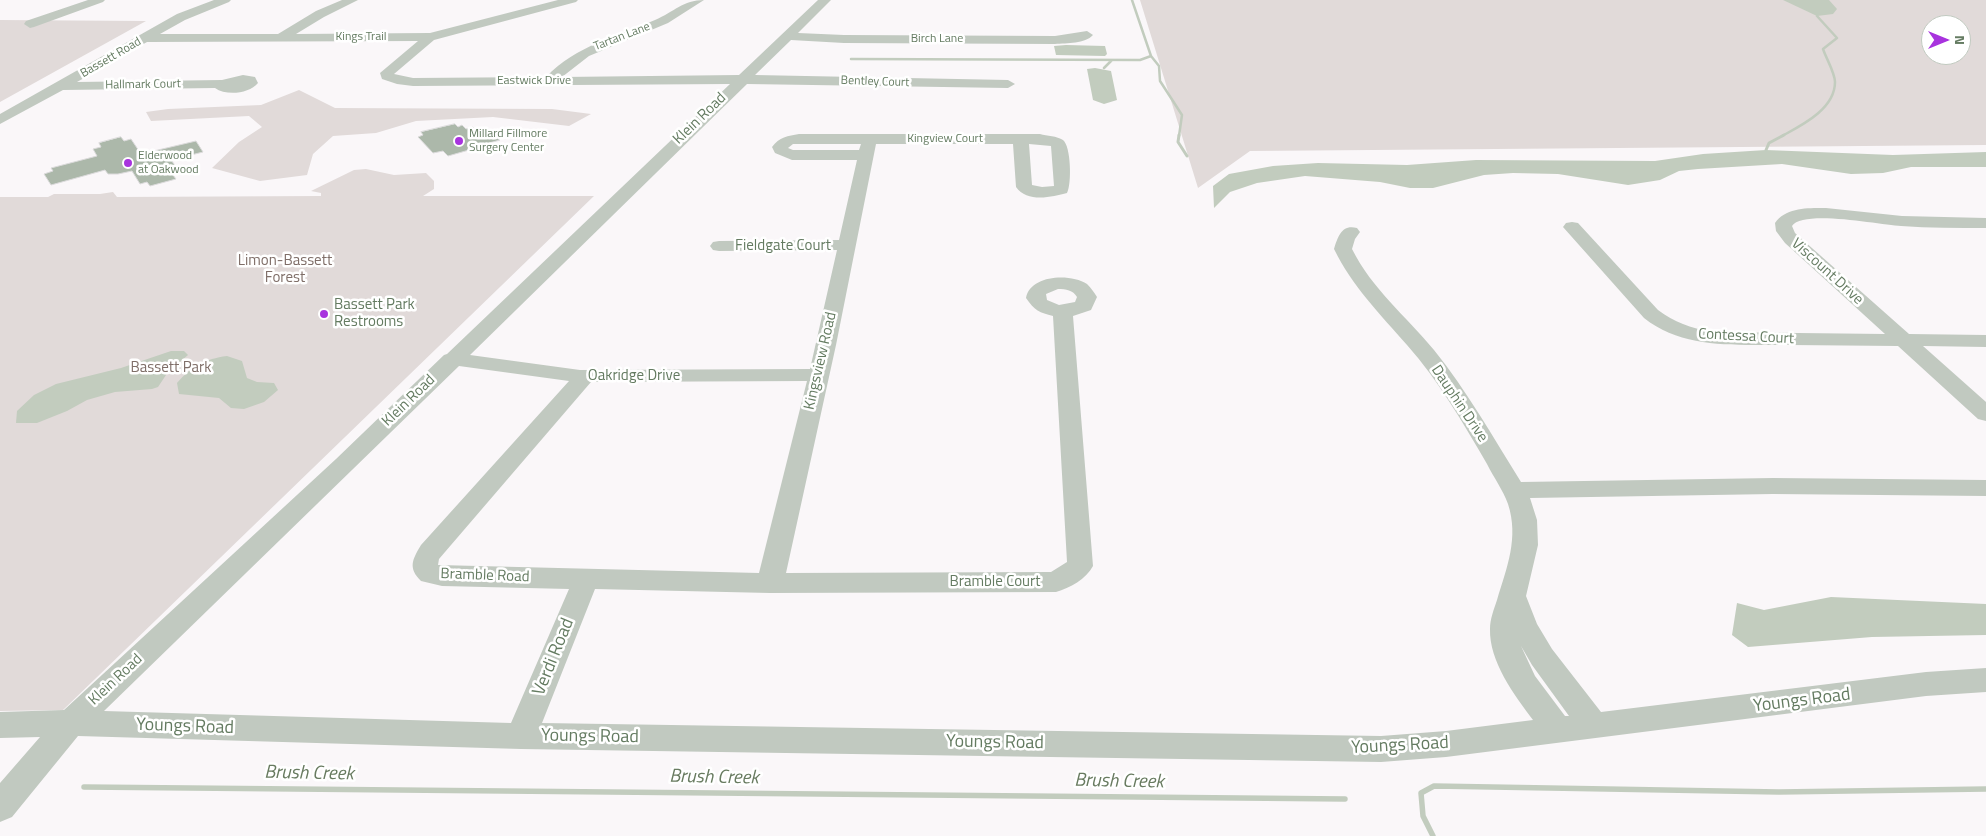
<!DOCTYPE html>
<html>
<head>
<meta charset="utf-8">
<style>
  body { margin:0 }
  #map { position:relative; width:1986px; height:836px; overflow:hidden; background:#faf7f9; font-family:"Titillium Web",sans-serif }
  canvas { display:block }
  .north { position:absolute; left:1921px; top:15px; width:50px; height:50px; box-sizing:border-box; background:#fff; border:1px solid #c1cac0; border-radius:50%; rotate:90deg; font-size:14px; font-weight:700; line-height:20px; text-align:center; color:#647b61 }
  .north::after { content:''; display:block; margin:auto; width:18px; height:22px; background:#a833de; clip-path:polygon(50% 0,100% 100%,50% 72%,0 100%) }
</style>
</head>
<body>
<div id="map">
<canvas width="1986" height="836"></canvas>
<div class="north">N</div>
</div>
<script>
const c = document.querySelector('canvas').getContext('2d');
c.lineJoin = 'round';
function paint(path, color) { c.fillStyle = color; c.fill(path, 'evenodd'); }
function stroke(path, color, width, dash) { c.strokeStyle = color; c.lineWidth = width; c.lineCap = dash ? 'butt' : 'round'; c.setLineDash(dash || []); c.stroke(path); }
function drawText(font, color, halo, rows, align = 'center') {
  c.font = font + ' "Titillium Web",sans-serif'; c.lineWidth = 5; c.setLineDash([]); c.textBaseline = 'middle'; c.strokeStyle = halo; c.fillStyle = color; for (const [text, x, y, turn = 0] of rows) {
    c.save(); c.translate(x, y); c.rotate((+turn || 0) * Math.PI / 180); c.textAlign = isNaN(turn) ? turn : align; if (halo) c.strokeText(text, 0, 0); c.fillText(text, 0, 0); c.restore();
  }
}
paint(new Path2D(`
  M1140,0h846v145l-736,6 -52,37zM1931,25h30v30h-30z
  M0,20l146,1 -146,81z
  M299,90l36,18 217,1 39,5 -22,12 -76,-9 -77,4 -40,12 -43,3 -20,18 -6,21 -47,6 -48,-13 27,-26 23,-15 -13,-11 -98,5 -5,-9 22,-3 93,-4z
  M366,169l28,6 32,-2 8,8v8l-11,7h171l-531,514 -63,1v-514h48l6,-3h46l13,-2 4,5 204,-1v-3l-10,-2 43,-21z`), '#e1dad9');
paint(new Path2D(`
  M1783,0h46l8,9 -4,5 -16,2z
  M1066,45l39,1 2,8 -2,2 -49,-1 -2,-9z
  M1095,68l16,3 6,29 -13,4 -11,-4 -6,-31z
  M1766,150l127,5 93,-3v15h-75l-28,6 -32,1 -69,-10 -84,5 -19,2 -19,9 -32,5 -70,-11 -45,-1 -29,2 -51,13h-23l-30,-6 -75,-6 -48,7 -27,9 -16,16 -1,-22 16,-12 44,-8 45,-3 89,2 69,-5 179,1 48,-7z
  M171,351h13l4,4 -20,17 -10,15 -6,2 -37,3 -28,8 -20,11 -30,12h-21l1,-12 17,-16 22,-11 65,-16z
  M227,356l15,5 5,17 10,4 17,1 4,7 -14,12 -20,7 -13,-1 -12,-10 -40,-4 -2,-11c15,-17 28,-24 50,-27z
  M1831,597l155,7v31l-114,2 -124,10 -16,-12 5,-32 27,7z`), '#c2ccbe');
stroke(new Path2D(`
  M1151,56l8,10 1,15 22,34 -3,21
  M851,59l289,1 11,-4 -19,-56
  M1104,68l8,-8
  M1782,136c20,-11 53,-27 53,-54 0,-9 -9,-24 -12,-33l14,-11 -20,-22`), '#c2ccbe', 2.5);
stroke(new Path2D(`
  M1179,135l-1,7 9,14
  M1766,150l3,-7 15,-8`), '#c2ccbe', 3);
stroke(new Path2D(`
  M84,787l1261,12
  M1433,836l-10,-20 -2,-23 13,-7 345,6 207,-3`), '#c2ccbe', 5.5);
const building = new Path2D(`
  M455,124l3,3 4,-2 4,4 7,-2 3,4 12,-3 12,12 -11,3 1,1 -42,12 -5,-5 -10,2 -15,-16 5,-2 -2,-3z
  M121,137l3,4 7,-2 10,15 55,-13 7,11 -32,8 10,13 -8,2 3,4 -26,7 -3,-4 -7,2 -8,-13 -14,3h-10l-3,-4 -54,15 -7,-11 9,-3 -2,-3 46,-12 -4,-7 8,-2 -2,-4z`);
paint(building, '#acb8aa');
stroke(building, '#dbdadb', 1);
paint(new Path2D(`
  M88,0h17l-2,2 -69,25 -4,1 -6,-4 2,-3z
  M214,0h17l-2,2 -44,18 -25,14h118l38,-23 26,-11h16l-34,17 -28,17 134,-1 128,-33h20l-2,2 -142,38 -40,34 19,4 133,-1c31,-32 70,-40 109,-57 19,-8 28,-20 49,-20l-36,23 -79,33 -27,21 177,-2 79,-75h13l-33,33 46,2 211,1 32,-5 6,4c-8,9 -26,8 -38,9l-211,-1 -53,-3 -36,35 253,5 7,4 -7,4 -261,-4 -277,271 110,15 230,-1 27,-119 -118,1 -6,-1 -3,-4 3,-4 6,-1 120,-1 18,-80h-65l-17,-7 -3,-6c7,-10 16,-11 27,-13h241c7,2 17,2 23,6 8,6 9,44 4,53 -15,4 -40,10 -51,-6l-3,-43h-137l-40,201 -50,228 265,-1 16,-10 -14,-246c-13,-3 -19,-6 -27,-18 4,-23 44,-25 61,-14 4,4 7,8 10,13l-6,13 -18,6 20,250c-7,13 -23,22 -37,26l-286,1 -175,-4 -53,134 839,13 65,-5 87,-11c-19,-25 -44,-59 -43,-91 0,-10 4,-20 7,-29 10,-33 22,-62 11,-96 -5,-14 -14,-26 -21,-40 -24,-41 -48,-83 -80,-119 -27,-31 -55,-59 -73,-96 4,-13 8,-25 23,-21l3,4 -5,7 -3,10c20,40 54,67 82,101 33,41 59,87 87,132l252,-4 213,2v16l-213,-2 -243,4 7,22 1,25 -12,51 11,28 15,25 49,63 325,-40 60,-4v24l-60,4 -480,61 -65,5 -860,-13 -443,-13 -66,81 -12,5v-39l40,-46 -40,1v-26l64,-2 272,-251 108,-104 3,-1 283,-270 -317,2 -16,-2 -15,-5 -2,-6 38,-32 -271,1 -70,40 145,-2 21,-5 12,2 3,6c-9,11 -32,13 -43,5l-152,2 -63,34v-10l177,-100zM793,144h68l-2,6h-66l-5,-2zM1029,144l22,2 3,40 -12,1 -10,-2zM1058,289c8,0 15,1 19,8l-2,5 -16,3 -12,-5 -1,-6zM459,366l110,15 -148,164c-9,15 -13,23 0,36l21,5 127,3 -58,134 -407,-12zM807,381l-48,192 -321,-8 1,-6 152,-177zM1521,646l11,19 37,51h-4l-30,-40z
  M1826,208l76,8 84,2v10c-28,0 -57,0 -85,-2 -20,-1 -98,-17 -109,0l3,7 114,101 77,1v12l-63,-1 63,56v19l-8,-2 -80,-73c-35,0 -71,-1 -107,-1 -50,-1 -105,6 -147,-27l-81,-91 3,-4 6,-1 6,1 80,87c16,12 33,18 53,22l174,2 -100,-91 -9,-12 -1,-8c11,-16 34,-15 51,-15z`), '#c1c9c0');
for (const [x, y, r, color] of [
  [459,141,5,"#a833de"],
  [128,163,5,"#a833de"],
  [324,314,5,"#a833de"]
]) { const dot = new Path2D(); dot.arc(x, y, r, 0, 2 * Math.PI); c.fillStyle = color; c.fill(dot); stroke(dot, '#fff', 2); }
drawText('12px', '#647b61', '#fff', [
  ["Kings Trail",361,37],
  ["Tartan Lane",622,37,-21],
  ["Birch Lane",937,39],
  ["Bassett Road",111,58,-30],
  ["Eastwick Drive",534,81],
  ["Bentley Court",875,82,2],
  ["Hallmark Court",143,85,-1],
  ["Kingview Court",945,139]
]);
drawText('12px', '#647b61', '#fff', [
  ["Millard Fillmore",469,134],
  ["Surgery Center",469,148],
  ["Elderwood",138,156],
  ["at Oakwood",138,170]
], 'left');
drawText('15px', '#647b61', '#fff', [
  ["Klein Road",700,119,-44],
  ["Fieldgate Court",783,246],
  ["Viscount Drive",1827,272,42],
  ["Contessa Court",1746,337,3],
  ["Kingsview Road",821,361,-77],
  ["Oakridge Drive",634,376],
  ["Klein Road",409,401,-44],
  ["Dauphin Drive",1459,404,56],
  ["Bramble Road",485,576,2],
  ["Bramble Court",995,582],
  ["Klein Road",116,680,-43]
]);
drawText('15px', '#7f6e68', '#fff', [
  ["Limon-Bassett",285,261],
  ["Forest",285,278],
  ["Bassett Park",171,368]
]);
drawText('15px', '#647b61', '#fff', [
  ["Bassett Park",334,305],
  ["Restrooms",334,322]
], 'left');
drawText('18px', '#647b61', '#fff', [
  ["Verdi Road",554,657,-68],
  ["Youngs Road",1802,701,-7],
  ["Youngs Road",185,727,2],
  ["Youngs Road",590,737,1],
  ["Youngs Road",995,743,1],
  ["Youngs Road",1400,746,-3]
]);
drawText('italic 19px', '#687b60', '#fff', [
  ["Brush Creek",309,774,1],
  ["Brush Creek",714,778,1],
  ["Brush Creek",1119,782,1]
]);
</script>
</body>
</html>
